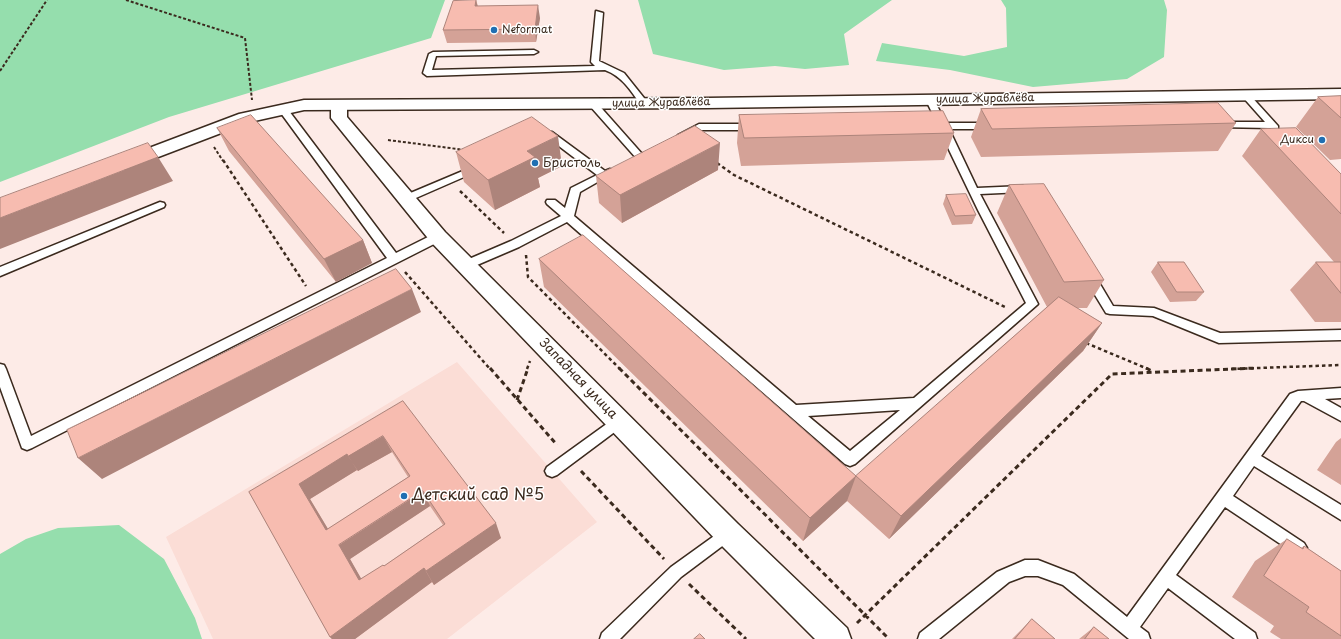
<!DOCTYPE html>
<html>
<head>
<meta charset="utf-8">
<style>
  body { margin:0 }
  canvas { display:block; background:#fdebe7 }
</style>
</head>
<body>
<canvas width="1341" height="639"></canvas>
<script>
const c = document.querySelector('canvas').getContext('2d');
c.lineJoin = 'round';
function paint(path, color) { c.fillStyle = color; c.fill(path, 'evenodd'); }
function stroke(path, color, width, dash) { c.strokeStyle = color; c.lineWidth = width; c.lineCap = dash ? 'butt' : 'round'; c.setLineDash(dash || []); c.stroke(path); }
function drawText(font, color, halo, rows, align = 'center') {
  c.font = font + ' "Playpen Sans",sans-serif'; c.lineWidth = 3; c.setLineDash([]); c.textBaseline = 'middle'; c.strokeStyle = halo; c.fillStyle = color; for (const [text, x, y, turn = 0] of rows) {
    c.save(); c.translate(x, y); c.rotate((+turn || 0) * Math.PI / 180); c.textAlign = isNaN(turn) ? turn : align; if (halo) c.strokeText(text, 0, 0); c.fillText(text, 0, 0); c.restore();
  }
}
paint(new Path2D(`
  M457,362l140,160 -150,117h-234l-47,-102z`), '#fbddd6');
paint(new Path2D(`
  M0,0h445l-14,38 -262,79 -169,65z
  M638,0h254l-48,34 5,31 -44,4 -30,-3 -51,4 -71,-16z
  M1001,0h163l3,10 -3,47 -37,22 -94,8 -83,-17 -74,-9 6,-18 82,13 43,-9 -1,-39z
  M119,525l45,34 31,59 7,21h-202v-85l26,-15 32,-11z`), '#95dead');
const service = new Path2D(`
  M596,11l7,2 -4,48 25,12 24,30 -1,2h-6c-10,-14 -19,-29 -36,-35l-178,6 -4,-3 6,-19 4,-2 101,-2 4,2 -4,2 -98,2 -4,14 163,-4 -4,-4z
  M1245,92l3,1 30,33v4h-6l-2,-2 -54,-1v-4l3,-1h46l-24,-27z
  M930,97l4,3 12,23h45l5,3 -5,3h-42l28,59 46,-2 5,3 -5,3 -43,2 58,110 -183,160 -5,2 -5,-2 -278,-242 -48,25 -49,21h-8l-2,-3 2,-3 49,-21 50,-25 -14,-12 -1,-2 1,-2h8l10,8 6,-20 26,-13 -50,-38h-5l-2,-2 6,-3h6l53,39 5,-2 5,3 -35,20 -6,24 222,189 118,-7 112,-95 -48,-93 -39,-81 -7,-1 -2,-2 7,-3 -11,-23zM900,410l-50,41 -42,-35z
  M593,101l3,1 47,53 2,2 -2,2h-6l-47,-53 -1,-2z
  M283,106l3,1 110,146 38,-19h8l1,3 -1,3 -410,208 -5,2 -5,-2 -22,-61v-23l4,1 2,4 25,67 356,-178 -109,-149z
  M699,124h54l5,3 -5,3h-52l-18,8 -5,-3z
  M477,165l3,1 2,2 -2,2 -71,31 -4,1 -5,-3 1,-2z
  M160,202l4,1 1,2 -1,2 -164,69v-9z
  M1090,273l4,1 19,32 41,2 66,25 121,-3v10l-122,3 -66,-27 -43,-2 -4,-1 -22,-36z
  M1341,388v10l-16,1 16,9v13l-37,-20h-3l-40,55 80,49v15l-87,-54 -21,30 71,47 3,5 -3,5 -5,2 -5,-2 -69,-46 -49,68 79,58 2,6h-22l-67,-51 -28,39 8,6 2,6h-21l-66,-54 -25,-9h-13l-16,6 -70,57h-21l2,-6 77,-61 28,-12h13l36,14 53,43 163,-223 8,-3z
  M619,415l5,2 2,4 -2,4 -67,50 -5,2 -5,-2 -2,-4 2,-4z
  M728,526l5,2 2,5 -2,5 -52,39 -61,62h-20l2,-6 69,-66z`);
const minor = new Path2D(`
  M339,101l6,1 2,4v11l98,115 293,292 109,104 4,11h-36l-97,-97 -287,-300 -100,-124v-12l2,-4z`);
const tertiary = new Path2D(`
  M1341,89v10l-634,9 -403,2 -54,12 -118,45 -6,2 -6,-2 -3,-4 3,-4 119,-45 65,-14 403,-2z`);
stroke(service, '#3b2a1e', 3);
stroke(minor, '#3b2a1e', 3);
stroke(tertiary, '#3b2a1e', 3);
stroke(new Path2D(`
  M126,0l119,38 7,62
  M0,71l47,-71
  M388,140l77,10
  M214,147l9,14`), '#3b2a1e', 2, [3, 2]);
stroke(new Path2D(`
  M223,160l83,126
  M717,163l17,12 271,132
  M460,191l44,42
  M526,255l2,22 92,92
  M405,272l85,97
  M1086,343l62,26
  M527,369l3,-8
  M1231,369l110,-4`), '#3b2a1e', 2.5, [3.5, 3]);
stroke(new Path2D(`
  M490,368l67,77
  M619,368l270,271
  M1146,368l6,3
  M517,400l11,-32
  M581,471l83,88
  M689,584l57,55
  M857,623l255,-249 145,-6`), '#3b2a1e', 3, [5, 3.5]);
paint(service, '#fff');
paint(minor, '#fff');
paint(tertiary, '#fff');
paint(new Path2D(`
  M476,0l2,6 62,12 -4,24 -89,1 -4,-13z
  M1341,96v63l-11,1 -34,-33 22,-30z
  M981,109l255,14 -18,28 -237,6 -10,-20z
  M739,115l215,18 -10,27 -203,6 -4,-23z
  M217,128l146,112 9,23 -36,19 -107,-131z
  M1261,129l80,45v148h-26l-25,-32 26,-28h18l-92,-106z
  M456,152l106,14 -24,12 2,9 -45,23 -31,-28z
  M718,170l-96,53 -23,-20 -3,-27z
  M1009,185l95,95 -17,28h-10l25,15 -19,28 -194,188 -42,-38 -44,40 -259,-254 -5,-28 317,217 191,-169 -50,-94z
  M946,195l30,20 -4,9 -20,1 -9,-21z
  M1158,262l46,30 -8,9 -26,1 -19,-30z
  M403,401l98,137 -67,47 -2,-3 -77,57h-23l-2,-2 -81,-145zM392,452l16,25 -80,52 -18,-30 47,-29 1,1zM430,506l13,19 -59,41 -23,13 -11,-20z
  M1341,438v47l-24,-15 19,-28z
  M1287,539l14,9 3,-2 37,25v68h-60l-11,-7 4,-6 -42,-29 23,-36z
  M1032,619l23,20h-43z
  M1094,627l15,12h-30z`), '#d4a297');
paint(new Path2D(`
  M476,0l3,13 -4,-7z
  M538,5l2,13 -4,24 -1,-13z
  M558,136l4,30 -24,12 2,9 -45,23 -7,-30 39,-29z
  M720,143l-2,27 -96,53 -2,-28z
  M158,157l15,24 -173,68v-31z
  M363,240l9,23 -36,19 -12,-23z
  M412,289l9,23 -319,167 -24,-21z
  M1102,323l-19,28 -194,188 12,-23z
  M383,436l9,16 -34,19 -10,-15z
  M347,454l10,16 -47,29 27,45 -11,-14 -27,-46z
  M856,476l-9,25 -44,40 7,-23z
  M423,491l7,15 -80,53 20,35 -11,-14 -20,-35z
  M496,523l5,15 -67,47 -8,-14z
  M424,568l8,14 -77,57h-23l-2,-2z`), '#ad847b');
const building = new Path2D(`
  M476,0l-1,6 63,-1 -3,24 -92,1 10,-29z
  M1341,96v22l-23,-21z
  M1218,103l18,20 -244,6 -11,-20z
  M943,111l11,22 -210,5 -5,-23z
  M251,115l112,125 -39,19 -107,-131z
  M532,117l26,19 -31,15 8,6 -47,23 -32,-28z
  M695,126l25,17 -100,52 -24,-19z
  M1296,128l45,46v40l-80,-85z
  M148,143l10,14 -158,61v-20z
  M1044,184l60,96 -40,2 -55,-97z
  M966,194l10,21 -21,1 -9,-21z
  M583,235l273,241 -46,42 -271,-259z
  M1158,262h26l20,30h-27z
  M1316,262h25v31z
  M396,269l16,20 -334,169 -11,-28z
  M1059,297l43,26 -201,193 -45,-40z
  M403,401l93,122 -70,48 -2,-3 -94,69 -81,-145zM383,436l27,40 -84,54 -27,-46 48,-30 1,2zM423,491l22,33 -61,42 -1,-1 -24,15 -20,-35z
  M1287,539l16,10 1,-3 37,25v65l-35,-24 3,-5 -45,-31z
  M1032,619l23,20h-40z
  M1094,627l15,12h-24z
  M700,634l5,5h-11z`);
paint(building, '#f7bcb0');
stroke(building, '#ad847b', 1);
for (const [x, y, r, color] of [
  [494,30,4,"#1f6fb2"],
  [1322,140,4,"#1f6fb2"],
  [535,163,4,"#1f6fb2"],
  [404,496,4,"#1f6fb2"]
]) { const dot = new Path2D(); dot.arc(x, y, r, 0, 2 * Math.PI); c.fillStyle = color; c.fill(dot); stroke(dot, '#fff', 1.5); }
drawText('11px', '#3b2a1e', '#fff', [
  ["Neformat",502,30],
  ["Дикси",1314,140,"right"]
], 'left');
drawText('11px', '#3b2a1e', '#fff', [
  ["улица Журавлёва",985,99,-1],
  ["улица Журавлёва",661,103,-1]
]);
drawText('13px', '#3b2a1e', '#fff', [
  ["Бристоль",543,163]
], 'left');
drawText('13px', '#3b2a1e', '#fff', [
  ["Западная улица",578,379,46]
]);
drawText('16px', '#3b2a1e', '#fff', [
  ["Детский сад №5",412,496]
], 'left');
</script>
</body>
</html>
